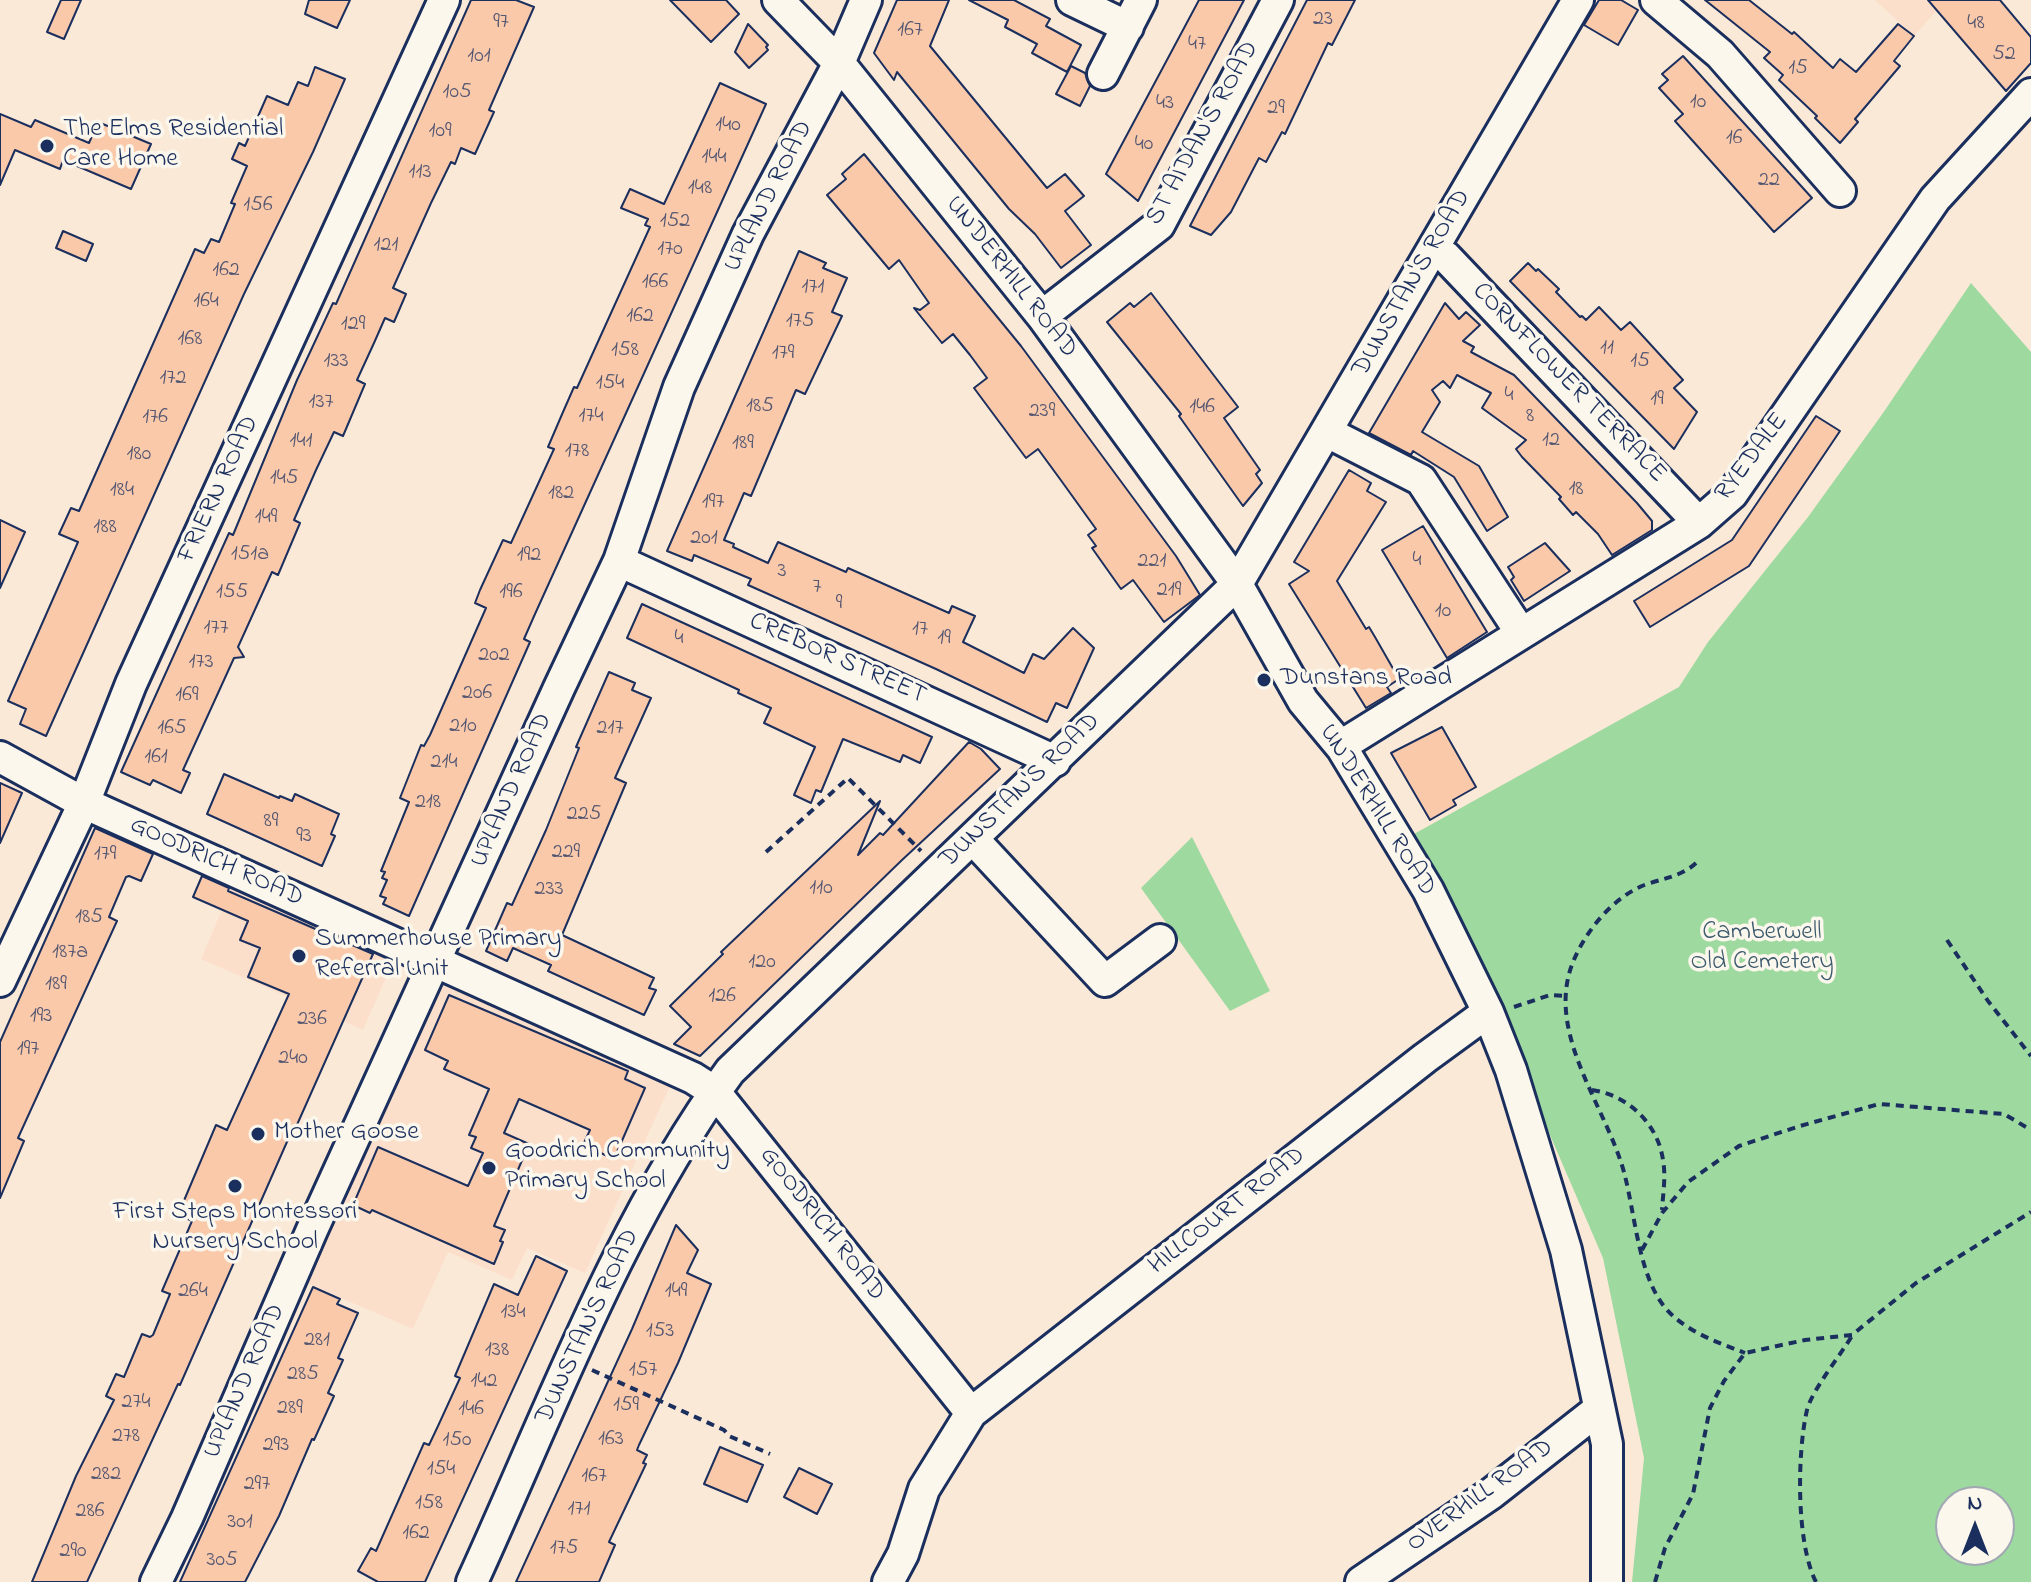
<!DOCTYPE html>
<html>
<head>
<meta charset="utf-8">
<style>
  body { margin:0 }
  #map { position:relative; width:2031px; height:1582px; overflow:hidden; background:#fbe9d8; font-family:"Indie Flower",sans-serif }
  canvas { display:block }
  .north { position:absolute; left:1935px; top:1486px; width:80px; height:80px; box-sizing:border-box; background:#fbf7ec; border:2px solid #a1a7b3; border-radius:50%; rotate:0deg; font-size:22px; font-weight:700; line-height:32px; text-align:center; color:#1b2f5e }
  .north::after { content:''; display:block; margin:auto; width:28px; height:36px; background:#1b2f5e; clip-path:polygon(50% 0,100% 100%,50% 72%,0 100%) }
</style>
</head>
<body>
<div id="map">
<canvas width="2031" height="1582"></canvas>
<div class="north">N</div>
</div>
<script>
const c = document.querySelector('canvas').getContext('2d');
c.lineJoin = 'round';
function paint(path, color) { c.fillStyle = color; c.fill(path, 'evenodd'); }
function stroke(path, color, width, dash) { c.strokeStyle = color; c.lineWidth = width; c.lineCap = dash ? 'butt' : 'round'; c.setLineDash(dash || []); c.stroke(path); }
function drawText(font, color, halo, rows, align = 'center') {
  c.font = font + ' "Indie Flower",sans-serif'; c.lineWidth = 7; c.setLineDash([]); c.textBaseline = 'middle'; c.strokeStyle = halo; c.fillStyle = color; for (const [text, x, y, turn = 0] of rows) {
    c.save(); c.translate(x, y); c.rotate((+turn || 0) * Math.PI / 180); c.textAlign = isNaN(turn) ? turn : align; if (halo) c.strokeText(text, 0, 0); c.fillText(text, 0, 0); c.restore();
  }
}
paint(new Path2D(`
  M1875,0h71l-32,36z
  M234,882l163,71 -34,77 -162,-71z
  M440,974l227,104 2,10 -84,185 -58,-25 -15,32 -64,-28 -35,77 -118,-51z`), '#fbdfca');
paint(new Path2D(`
  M1971,283l60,69v1230h-399l12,-124 -41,-200 -72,-167 -117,-257 265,-147 29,-45 100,-125 75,-104zM1951,1502h48v48h-48z
  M1192,837l78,154 -40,20 -89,-123z`), '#9ed99f');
const building = new Path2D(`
  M61,0h20l-17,39 -17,-7z
  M309,0h41l-13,28 -32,-14z
  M471,0h45l18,7 -45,103 5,2 -19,42 -14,-6 -6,16 -4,-2 -20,41 -38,85 13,6 -12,28 -9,-4 -11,25 -17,37 8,4 -22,52 -9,-4 -18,38 -22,50 6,3 -22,52 -6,-3 -34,75 6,10 -10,1 -51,112 7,3 -9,20 -28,-13 -3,5 -29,-13 108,-239 4,2 64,-155 36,-77 3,1z
  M670,0h56l13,14 -28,28z
  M897,0h52l-19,46 117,142 18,-14 19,22 -19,15 26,34 -30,23 -26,-34 -26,-25 -112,-137 -3,8 -20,-27z
  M969,0h45l36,19 -4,7 35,19 -14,27 -35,-19 5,-9 -32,-17 3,-7z
  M1199,0h45l-106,201 -32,-27z
  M1307,0h48l-23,45 -4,-2 -43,91 -3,-2 -16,30 -7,-4 -28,54 -20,23 -21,-9z
  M1599,0h22l17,10 -20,35 -34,-20z
  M1705,0h44l43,34 2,-2 39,36 7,-9 16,13 42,-48 16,12 -20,25 6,5 -45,53 3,3 -18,21 -25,-25 2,-2 -38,-36 4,-5 -19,-17 6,-6z
  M1928,0h72l31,37v26l-25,28z
  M748,24l20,21 -2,2 2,3 -19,18 -14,-16z
  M1683,56l129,142 -38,34 -99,-111 8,-7 -24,-26 9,-8 -6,-6z
  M1071,66l14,7 5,13 -10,20 -24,-12z
  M315,67l30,12 -32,73 -69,142 -198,442 -26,-12 6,-15 -18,-8 70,-159 -19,-8 12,-26 8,3 116,-262 9,4 7,-14 8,3 16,-38 -4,-1 16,-37 -15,-7 7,-16 6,3 22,-50 21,9 10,-23 10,4z
  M720,83l46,21 -231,510 -11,25 6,3 -121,274 -26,-12 3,-6 -6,-2 7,-16 -5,-2 3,-6 -4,-1 28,-69 -9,-4 21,-53 3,1 6,-11 56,-127 -11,-5 5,-13 23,-50 8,3 43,-94 -6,-2 15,-35 11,-25 3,1 73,-161 -5,-2 3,-6 -27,-11 9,-19 34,15z
  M0,114l31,13 4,-7 54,23 9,-21 53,22 -20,45 -68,-29 -3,9 -45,-19 -15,35z
  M864,154l157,192 155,210 24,39 -36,27 -31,-42 -12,9 -29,-41 4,-2 -8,-11 8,-6 -36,-50 -22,-30 -12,9 -52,-70 13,-10 -17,-23 -17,-21 -11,9 -28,-35 6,2 9,-7 -30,-43 -10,9 -62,-74 19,-16 -4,-5z
  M63,231l30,13 -7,17 -30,-13z
  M799,251l27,12 -3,5 24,10 -15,34 10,4 -37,78 -9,-4 -45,106 -7,-3 -20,47 10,4 -1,3 35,16 10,-21 68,30 2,-4 101,45 3,-7 23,10 -12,26 61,31 9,-19 11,5 29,-31 21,20 -27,60 -11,-5 -9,19 -111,-53 -188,-84 3,-6 -57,-24 -2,6 -25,-10z
  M1528,263l8,8 2,-2 21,20 -3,3 24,25 2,-1 4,4 13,-13 22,23 9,-8 53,58 -9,8 23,24 -23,37 -164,-168z
  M1151,293l87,114 -14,11 36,52 -4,4 6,9 -19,23 -64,-90 2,-2 -74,-92 23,-19 4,4z
  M1445,303l14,16 7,-7 14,13 -17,16 11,6 -3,5 43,23 123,128 15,18v9l-40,25 -14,-21 -22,-22 -3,3 -14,-16 2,-2 -39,-40 -6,-8 10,-9 -44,-32 9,-15 -34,-18 -7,13 -7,-7 -11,9 8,12 -18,30 57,34 29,51 -21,14 -33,-54 -41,-26 -2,4 -42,-22z
  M1816,416l24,15 -91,135 -99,61 -16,-26 98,-61z
  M1349,470l22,13 -4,8 19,11 -49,79 29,48 3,-2 6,10 24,42 -12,8 4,6 -25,15 -77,-124 20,-13 -15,-9z
  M0,520l25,12 -25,56z
  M1423,526l64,106 -40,26 -65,-108z
  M1545,543l25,28 -46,30 -13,-21 3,-3 -6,-10z
  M642,604l290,133 -12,26 -17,-8 -3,7 -57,-23 -22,53 -5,-2 -5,13 -17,-8 21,-48 -51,-24 7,-15 -33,-15 1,-3 -112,-52z
  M609,672l26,11 -3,7 19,8 -36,80 11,5 -64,152 92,43 -5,10 7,2 -12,25 -96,-44 3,-6 -38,-17 -6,13 -21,-10 21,-48 5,2 34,-75 33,-82 -3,-1z
  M1442,727l34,60 -23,13 3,5 -26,15 -39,-67z
  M969,742l12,7 19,20 -98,91 -202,196 -26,-12 17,-17 -21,-21 53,-52 -2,-2 159,-151 -22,54 22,-22 3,2z
  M224,774l55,24 1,-2 12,5 3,-7 44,20 -8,20 4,2 -13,30 -115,-52z
  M0,783l22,10 -22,50z
  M95,828l58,26 -12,27 -12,-5 -3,1 -17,40 8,4 -99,217 6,3 -24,57v-156z
  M202,876l27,12 -1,3 145,63 -81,182 -2,-1 -110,250 -2,-1 -91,198h-55l44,-106 38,-76 -8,-4 10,-22 8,3 18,-43 8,3 3,-2 17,-41 -8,-3 30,-70 -4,-2 3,-5 -11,-4 36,-85 11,5 62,-136 -41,-17 12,-29 -20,-8 8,-19 -55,-24z
  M449,995l179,76 -3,8 20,9 -31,71 -31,-14 7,-15 -71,-31 -15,34 25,11 -35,82 11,4 -5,11 3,1 -9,22 -122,-54 -2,3 -17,-8 25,-58 90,39 15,-33 -12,-5 5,-11 -7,-2 20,-46 -45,-20 4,-8 -23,-11z
  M676,1225l22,25 -11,23 24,11 -33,79 -39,82 -2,5 10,5 -4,8 3,1 -37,78 6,3 -16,37h-83l116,-253z
  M536,1256l31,15 -142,311h-47l-20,-11 13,-23 5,3 48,-108 5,2 9,-19 22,-48 -5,-2 39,-92 24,11z
  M313,1287l27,12 -3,5 21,9 -20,45 5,2 -15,33 6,3 -20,44 -2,-1 -33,77 -34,66h-65z
  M720,1447l43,18 -16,37 -43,-18z
  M799,1468l33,16 -15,30 -33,-17z`);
paint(building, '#fac9aa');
stroke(building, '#1b2f5e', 2);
const minor = new Path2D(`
  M778,0l61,63 203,253 195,268 66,117 39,47 86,142 60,122 23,58 55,180 41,194v138
  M1072,0l56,27
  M1656,0l64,54 120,137
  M1103,74l38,-74
  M1433,249l13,8 253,266
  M1042,316l117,-91 119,-225
  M1327,432l94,48 100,153
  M619,561l436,200
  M1342,748l10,-9 347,-216 33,-29 203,-295 96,-105
  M0,757l84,46 609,275 22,14 256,321
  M973,839l132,142 55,-41
  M0,981l84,-178 47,-119 313,-684
  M156,1582l31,-64 125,-288 247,-542 60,-127 60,-174 69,-153 91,-171 27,-63
  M472,1582c78,-170 147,-359 258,-511l507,-487 341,-584
  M888,1582l15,-28 21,-65 47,-76 454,-355 63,-46
  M1361,1582l131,-89 107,-84`);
stroke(minor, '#1b2f5e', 36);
stroke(new Path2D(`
  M766,852l82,-74 73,73
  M1696,863c-14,13 -31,15 -49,21 -33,12 -61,46 -74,78 -29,72 35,146 52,214 9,36 13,85 31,118 18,34 56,46 89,59
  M1947,940l41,61 43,55
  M1514,1007l36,-12 16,1
  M1592,1090c36,5 66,34 71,70 3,16 0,34 -1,50
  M1642,1250l20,-37 26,-31 51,-36 61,-20 79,-22 125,10 27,16
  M592,1370l132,60 5,6 41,18
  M1655,1582l10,-34 28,-54 17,-86 14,-27 21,-28 60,-13 47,-5 64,-52 115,-71
  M1816,1582c-20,-39 -19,-129 -9,-172 4,-18 34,-56 45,-74`), '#1b2f5e', 4, [8, 6]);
stroke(minor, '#fbf7ec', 30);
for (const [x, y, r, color] of [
  [47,146,8,"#1b2f5e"],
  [1264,680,8,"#1b2f5e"],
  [299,956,8,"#1b2f5e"],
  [258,1134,8,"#1b2f5e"],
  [489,1168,8,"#1b2f5e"],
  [235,1186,8,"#1b2f5e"]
]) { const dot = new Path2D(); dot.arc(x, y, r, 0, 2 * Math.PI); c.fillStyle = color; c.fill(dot); stroke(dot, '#fbf7ec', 3); }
drawText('22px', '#535671', null, [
  ["23",1323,20],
  ["97",501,23],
  ["48",1976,24],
  ["167",910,31],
  ["47",1197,45],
  ["52",2004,55],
  ["101",479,57],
  ["15",1798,69],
  ["105",457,93],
  ["10",1698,103],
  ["43",1165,104],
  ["29",1276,109],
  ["140",728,126],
  ["109",440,132],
  ["16",1734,139],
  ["40",1144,145],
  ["144",714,158],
  ["113",420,173],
  ["22",1769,181],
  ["148",700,189],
  ["156",258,206],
  ["152",675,222],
  ["121",386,246],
  ["170",670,250],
  ["162",226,271],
  ["166",655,283],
  ["171",813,288],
  ["164",206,302],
  ["162",640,317],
  ["175",800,322],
  ["129",353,325],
  ["168",190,340],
  ["11",1607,349],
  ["158",625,351],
  ["179",783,354],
  ["133",336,362],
  ["15",1640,362],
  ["172",173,379],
  ["154",610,384],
  ["4",1509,396],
  ["19",1657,400],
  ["137",321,403],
  ["185",760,407],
  ["146",1202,408],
  ["239",1042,412],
  ["174",591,417],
  ["8",1530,417],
  ["176",155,418],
  ["12",1551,441],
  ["141",301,442],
  ["189",743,444],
  ["178",577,452],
  ["180",139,455],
  ["145",284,479],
  ["18",1576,490],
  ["184",122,491],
  ["182",561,494],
  ["197",713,503],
  ["149",266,518],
  ["188",105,528],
  ["201",704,539],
  ["151a",250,555],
  ["192",529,556],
  ["4",1417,561],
  ["221",1152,562],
  ["3",782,572],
  ["7",817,588],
  ["219",1169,591],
  ["155",232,593],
  ["196",511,593],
  ["9",839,604],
  ["10",1443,612],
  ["177",216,629],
  ["17",920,630],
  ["4",679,639],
  ["19",944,639],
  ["202",494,656],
  ["173",201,663],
  ["206",477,694],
  ["169",187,696],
  ["210",463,727],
  ["165",172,729],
  ["217",610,729],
  ["161",156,758],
  ["214",444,763],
  ["218",428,803],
  ["225",584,815],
  ["89",271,822],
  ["93",304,837],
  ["229",566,853],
  ["179",105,855],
  ["110",821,889],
  ["233",549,890],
  ["185",89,918],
  ["187a",70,953],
  ["120",762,963],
  ["189",56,985],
  ["126",722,997],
  ["193",41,1017],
  ["236",312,1020],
  ["197",28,1050],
  ["240",293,1059],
  ["264",193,1292],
  ["149",676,1292],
  ["134",513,1313],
  ["153",660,1332],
  ["281",317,1341],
  ["138",497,1351],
  ["157",643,1371],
  ["285",303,1375],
  ["142",484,1382],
  ["274",136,1403],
  ["159",626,1406],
  ["289",290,1409],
  ["146",471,1410],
  ["278",126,1437],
  ["163",611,1440],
  ["150",457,1441],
  ["293",276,1446],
  ["154",441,1470],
  ["282",106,1475],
  ["167",594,1477],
  ["297",257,1485],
  ["158",429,1504],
  ["171",579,1510],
  ["286",90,1512],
  ["301",240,1523],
  ["162",416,1534],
  ["175",564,1549],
  ["290",73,1552],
  ["305",222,1561]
]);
drawText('26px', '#1b2f5e', '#fbf7ec', [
  ["The Elms Residential",63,131],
  ["Care Home",63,161],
  ["Dunstans Road",1280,680],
  ["Summerhouse Primary",315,941],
  ["Referral Unit",315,971],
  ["Mother Goose",274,1134],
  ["Goodrich Community",505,1153],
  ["Primary School",505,1183],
  ["First Steps Montessori",235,1214,"center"],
  ["Nursery School",235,1244,"center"]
], 'left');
drawText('26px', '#1b2f5e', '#fbf7ec', [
  ["ST AIDAN'S ROAD",1204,134,-61],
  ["UPLAND ROAD",770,197,-63],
  ["UNDERHILL ROAD",1010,278,52],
  ["DUNSTAN'S ROAD",1413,284,-60],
  ["CORNFLOWER TERRACE",1568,384,46],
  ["RYEDALE",1753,458,-53],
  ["FRIERN ROAD",220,490,-65],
  ["CREBOR STREET",837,660,24],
  ["UPLAND ROAD",513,791,-66],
  ["DUNSTAN'S ROAD",1021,792,-44],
  ["UNDERHILL ROAD",1376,811,58],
  ["GOODRICH ROAD",216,863,24],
  ["HILLCOURT ROAD",1228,1212,-38],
  ["GOODRICH ROAD",821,1225,52],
  ["DUNSTAN'S ROAD",589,1327,-65],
  ["UPLAND ROAD",246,1382,-66],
  ["OVERHILL ROAD",1481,1497,-36]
]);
drawText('26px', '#3c5a6e', '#fbf7ec', [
  ["Camberwell",1762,934],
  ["Old Cemetery",1762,964]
]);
</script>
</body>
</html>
